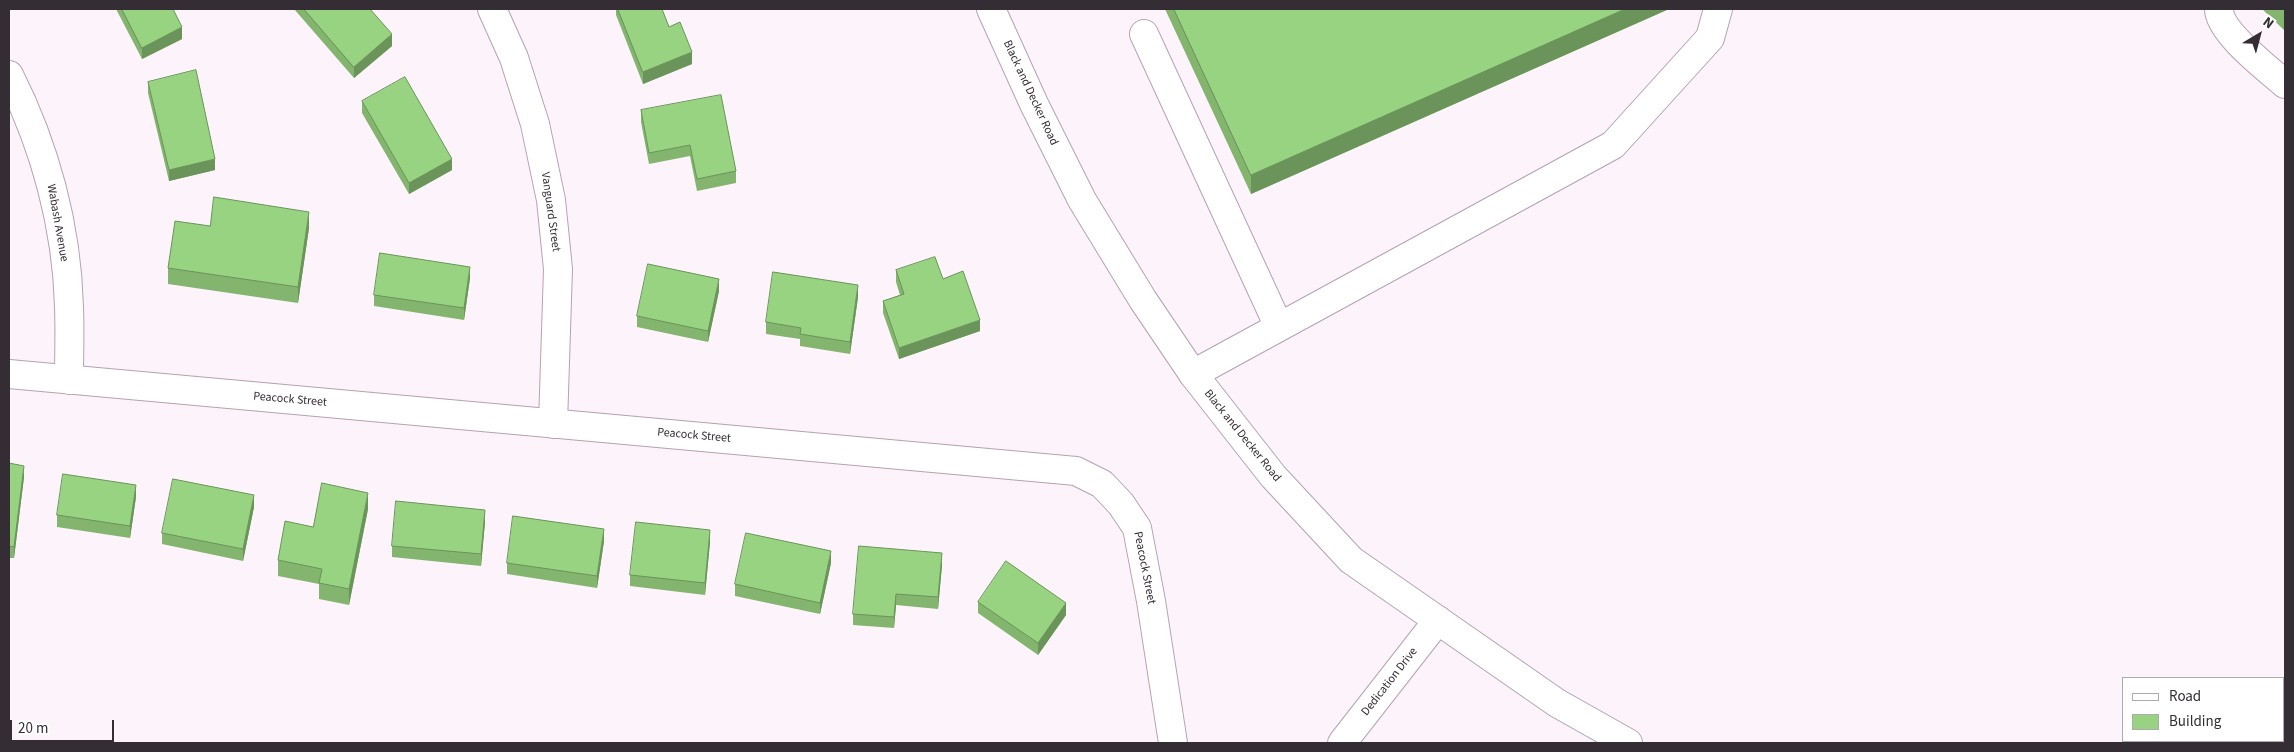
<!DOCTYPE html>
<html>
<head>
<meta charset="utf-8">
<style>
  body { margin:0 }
  #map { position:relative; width:2294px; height:752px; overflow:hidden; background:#fdf4fb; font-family:"Source Sans 3",sans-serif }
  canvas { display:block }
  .frame { position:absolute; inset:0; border:10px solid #352d34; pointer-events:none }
  .legend { position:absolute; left:2122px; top:677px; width:162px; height:65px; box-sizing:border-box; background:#fff; border:1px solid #aeabae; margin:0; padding:6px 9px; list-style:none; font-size:15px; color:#352d34 }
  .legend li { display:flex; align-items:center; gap:10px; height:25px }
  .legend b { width:25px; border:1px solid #aeabae }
  .north { position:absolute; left:2234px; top:10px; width:50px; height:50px; -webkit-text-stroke:4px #fff; paint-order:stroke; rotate:37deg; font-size:14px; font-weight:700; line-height:20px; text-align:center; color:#352d34 }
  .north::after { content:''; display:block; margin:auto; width:18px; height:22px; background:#352d34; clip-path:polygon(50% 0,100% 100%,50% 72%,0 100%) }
  .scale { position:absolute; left:10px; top:720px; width:104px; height:22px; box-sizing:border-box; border:2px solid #352d34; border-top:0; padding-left:6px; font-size:15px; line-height:18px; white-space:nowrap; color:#352d34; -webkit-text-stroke:4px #fff; paint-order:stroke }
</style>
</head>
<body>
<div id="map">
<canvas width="2294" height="752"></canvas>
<div class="frame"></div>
<ul class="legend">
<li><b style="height:6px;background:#fff"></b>Road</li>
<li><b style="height:14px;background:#98d381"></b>Building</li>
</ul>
<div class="north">N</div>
<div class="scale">20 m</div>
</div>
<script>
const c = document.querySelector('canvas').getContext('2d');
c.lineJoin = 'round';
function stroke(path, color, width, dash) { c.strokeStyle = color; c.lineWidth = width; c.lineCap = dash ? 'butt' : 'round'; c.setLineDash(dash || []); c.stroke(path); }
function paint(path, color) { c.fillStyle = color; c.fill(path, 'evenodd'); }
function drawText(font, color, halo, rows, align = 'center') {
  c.font = font + ' "Source Sans 3",sans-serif'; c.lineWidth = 4.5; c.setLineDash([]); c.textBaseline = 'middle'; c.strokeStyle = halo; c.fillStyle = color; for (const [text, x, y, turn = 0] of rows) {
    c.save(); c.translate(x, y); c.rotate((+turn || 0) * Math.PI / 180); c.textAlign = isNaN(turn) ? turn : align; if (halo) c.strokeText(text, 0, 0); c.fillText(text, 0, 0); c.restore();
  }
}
const minor = new Path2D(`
  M492,9l22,49 21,66 16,76 7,69 -5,155
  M2219,9c0,23 49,60 66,75
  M1144,34l135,293
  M9,75c36,71 58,152 60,232 1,24 0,49 0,73
  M9,374l1067,97 26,13 19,20 16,24 14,73 22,142
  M1193,374l420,-229 97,-107 8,-29
  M1342,743l96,-123`);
const major = new Path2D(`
  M991,9l43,95 48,96 61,100 50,74 80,102 78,84 206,143 71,40`);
stroke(minor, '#b5a1b2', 30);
stroke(major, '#b5a1b2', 30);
stroke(minor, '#fff', 28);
stroke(major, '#fff', 28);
paint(new Path2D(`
  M116,9h57l9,30 -40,20z
  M294,9h76l22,37 -38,32z
  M616,9h46l7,18 23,37 -49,20 -27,-69z
  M1165,9h504l-418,185z
  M2262,9h23v22z
  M148,82l67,88 -46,11 -21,-88z
  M362,101l90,69 -43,24 -47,-81z
  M641,110l95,61v12l-39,8 -7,-35 -41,8 -8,-42z
  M210,226l99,2 -11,75 -130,-19v-16z
  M896,270l47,9 37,52 -81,28 -16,-46v-12l17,-6 -4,-13z
  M470,278l-6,42 -90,-14v-11z
  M719,291l-11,51 -71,-15v-11z
  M858,297l-8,57 -50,-8v-7l-34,-5v-12z
  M9,463l15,14 -10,81h-5z
  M136,497l-6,41 -73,-11v-12z
  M254,507l-11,54 -81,-17v-11z
  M368,509l-19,96 -30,-6v-15l-41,-8v-16l35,-33z
  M485,522l-4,44 -89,-9v-11z
  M604,541l-7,47 -90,-14v-11z
  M710,542l-5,53 -75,-9v-11z
  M831,563l-11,51 -85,-18v-12z
  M942,565l-4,44 -42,-4 -2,23 -41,-3v-11z
  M978,602l88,13 -28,40 -60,-42z`), '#83b56f');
paint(new Path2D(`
  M1625,9h44l-418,185v-19z
  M182,27v12l-40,20v-11z
  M392,34v12l-38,32v-11z
  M692,52v12l-49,20v-12z
  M215,159v11l-46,11v-11z
  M452,159v11l-43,24v-11z
  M309,212v16l-11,75v-16z
  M470,267v11l-6,42v-12z
  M719,279v12l-11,51v-11z
  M858,285v12l-8,57v-12z
  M980,320v11l-81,28v-11z
  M24,466v11l-10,81v-11z
  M136,485v12l-6,41v-12z
  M368,493v16l-19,96v-16z
  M254,495v12l-11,54v-12z
  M485,510v12l-4,44v-12z
  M604,529v12l-7,47v-12z
  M710,530v12l-5,53v-12z
  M831,551v12l-11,51v-11z
  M942,553v12l-4,44v-12z
  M896,594v11l-2,23v-11z
  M1066,603v12l-28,40v-12z`), '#6a945a');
const building = new Path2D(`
  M122,9h51l9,18 -40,21z
  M304,9h66l22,25 -38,33z
  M618,9h44l7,18 11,-5 12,30 -49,20z
  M1174,9h451l-374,166z
  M196,70l19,89 -46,11 -21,-88z
  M405,77l47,82 -43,24 -47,-82z
  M721,95l15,76 -39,8 -7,-34 -41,8 -8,-43z
  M214,197l95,15 -11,75 -130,-19 7,-47 35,5z
  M380,253l90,14 -6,41 -90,-13z
  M935,257l8,22 20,-8 17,49 -81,28 -16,-47 21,-7 -8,-24z
  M648,264l71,15 -11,52 -71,-15z
  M773,272l85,13 -8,57 -50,-8 1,-6 -35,-6z
  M9,463l15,3 -10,81 -5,-1z
  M63,474l73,11 -6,41 -73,-11z
  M173,479l81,16 -11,54 -81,-16z
  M322,483l46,10 -19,96 -30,-6 3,-14 -44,-9 7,-39 28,6z
  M396,501l89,9 -4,44 -89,-8z
  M513,516l91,13 -7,47 -90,-13z
  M636,522l74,8 -5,53 -75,-8z
  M746,533l85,18 -11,52 -85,-19z
  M859,546l83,7 -4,44 -42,-3 -2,23 -41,-3z
  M1006,561l60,42 -28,40 -60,-41z`);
paint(building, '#98d381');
stroke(building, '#6a945a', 1);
drawText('12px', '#352d34', '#fff', [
  ["Black and Decker Road",1030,93,65],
  ["Vanguard Street",550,212,82],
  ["Wabash Avenue",57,223,80],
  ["Peacock Street",290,400,5],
  ["Peacock Street",694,436,5],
  ["Black and Decker Road",1242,436,51],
  ["Peacock Street",1144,568,79],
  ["Dedication Drive",1390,682,-52]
]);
</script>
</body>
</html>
